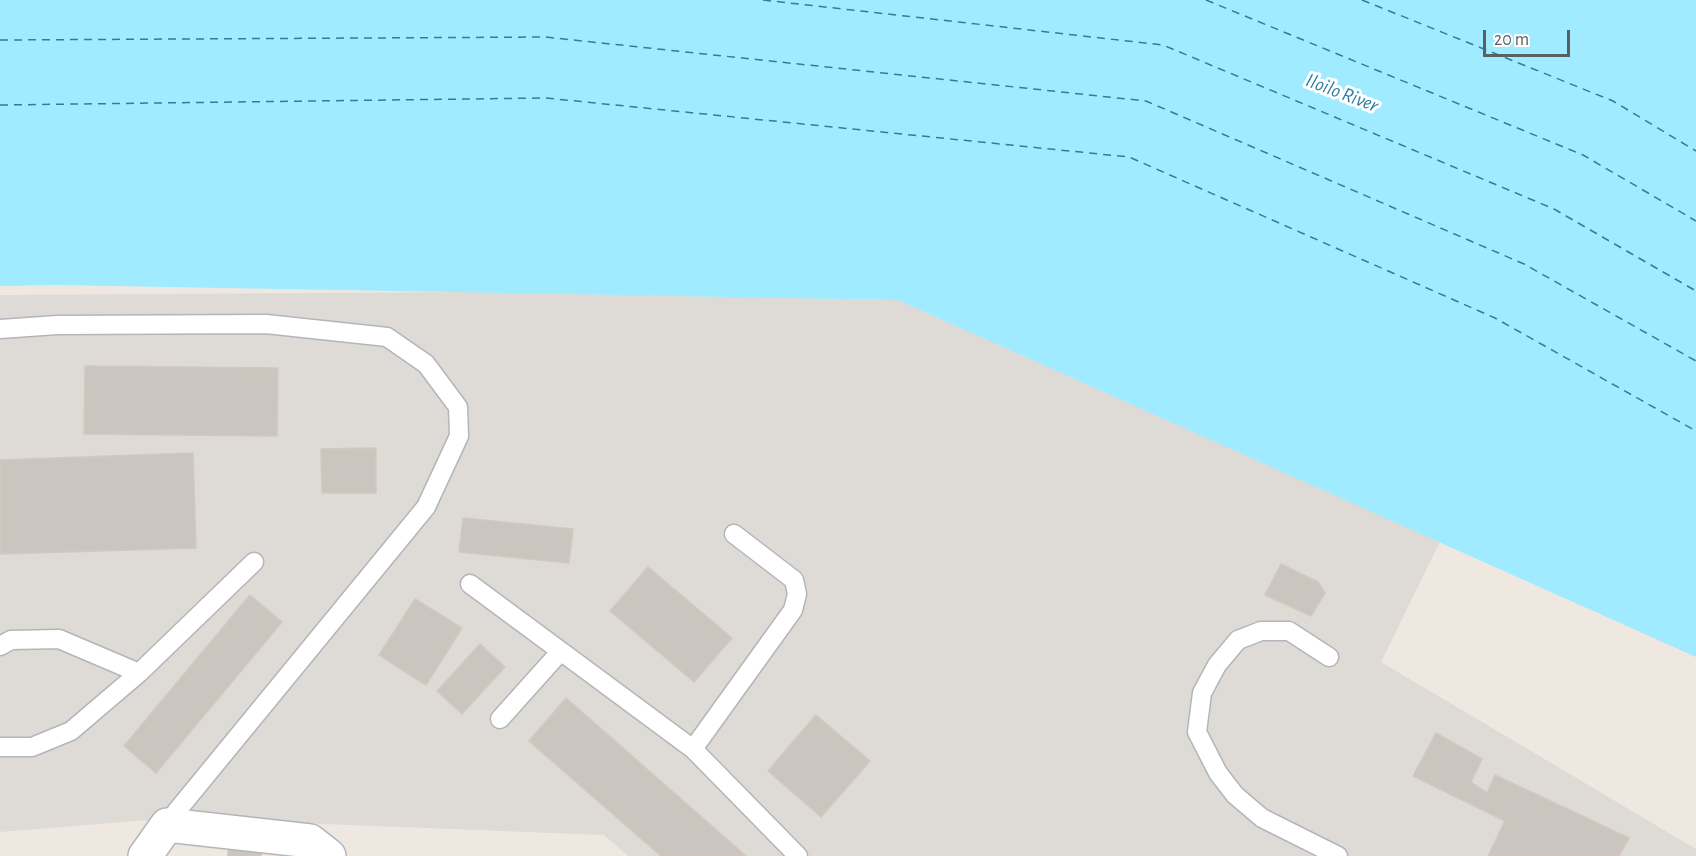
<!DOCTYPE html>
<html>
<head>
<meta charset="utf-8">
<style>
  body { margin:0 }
  #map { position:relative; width:1696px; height:856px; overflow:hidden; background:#eee8e0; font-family:"Alegreya Sans",sans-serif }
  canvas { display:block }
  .scale { position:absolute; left:1483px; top:30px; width:87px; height:27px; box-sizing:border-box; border:3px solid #596063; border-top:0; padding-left:8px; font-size:18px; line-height:21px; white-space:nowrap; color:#596063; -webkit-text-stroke:4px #fff; paint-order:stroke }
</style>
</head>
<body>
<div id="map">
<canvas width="1696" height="856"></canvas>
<div class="scale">20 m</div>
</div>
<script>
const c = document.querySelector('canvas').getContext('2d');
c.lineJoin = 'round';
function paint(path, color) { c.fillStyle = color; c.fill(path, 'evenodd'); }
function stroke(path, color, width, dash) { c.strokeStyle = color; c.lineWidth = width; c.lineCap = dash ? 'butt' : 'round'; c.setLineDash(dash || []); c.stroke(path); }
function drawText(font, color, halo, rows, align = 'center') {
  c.font = font + ' "Alegreya Sans",sans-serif'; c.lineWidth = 6; c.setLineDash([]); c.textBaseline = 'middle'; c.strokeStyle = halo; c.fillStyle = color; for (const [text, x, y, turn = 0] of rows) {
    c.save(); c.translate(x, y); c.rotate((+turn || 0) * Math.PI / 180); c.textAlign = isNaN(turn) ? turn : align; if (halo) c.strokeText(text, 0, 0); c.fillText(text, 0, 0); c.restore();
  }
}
paint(new Path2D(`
  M481,292l417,8 273,122 286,85 -76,155 315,187v7h-1068l-24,-21 -432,-17 -172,14v-537z`), '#dedad5');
paint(new Path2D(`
  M0,0h1696v657l-798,-357 -841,-15 -57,1z`), '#a0ebff');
stroke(new Path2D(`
  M763,0l400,45 391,164 142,82
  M1206,0l377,155 113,66
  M1362,0l251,101 83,50
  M0,40l545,-3 601,64 378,163 172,97
  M0,105l546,-7 583,59 366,161 201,113`), '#2d7ea0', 1.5, [8, 6]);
const building = new Path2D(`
  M85,366l193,2 -1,68 -193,-2z
  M376,448v45h-54l-1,-44z
  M193,453l3,95 -196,6v-94z
  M463,518l110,11 -4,34 -110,-11z
  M1281,564l37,18 7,11 -14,23 -46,-21z
  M648,567l84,71 -38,44 -84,-71z
  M250,595l32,27 -126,151 -32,-27z
  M415,599l47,29 -36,57 -47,-30z
  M480,644l25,23 -43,47 -25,-23z
  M566,698l180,158h-85l-132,-115z
  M816,715l54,46 -49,56 -53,-46z
  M1436,733l46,26 -11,23 16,11 8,-18 134,63 -10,18h-131l17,-35 -92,-45z
  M228,845l34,3 -1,8h-33z`);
paint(building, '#cbc5c0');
stroke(building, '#d3c8be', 1.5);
const lane = new Path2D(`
  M0,329l57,-4 209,-1 121,13 39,27 32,43 1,29 -33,71 -250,305 -9,13
  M470,584l223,165 105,107
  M0,646l11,-6 48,-1 80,34 -68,58 -39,16h-32
  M1329,657l-40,-26h-28l-23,9 -21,25 -15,28 -5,39 21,41 17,22 27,23 76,38
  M139,673l115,-111
  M500,719l60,-67
  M693,749l100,-139 4,-16 -3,-14 -60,-46`);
const street = new Path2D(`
  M145,856l22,-31 143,16 19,15`);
stroke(lane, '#b2b6ba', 21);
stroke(street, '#b2b6ba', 36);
stroke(lane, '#fff', 18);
stroke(street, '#fff', 33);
drawText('italic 20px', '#2d7ea0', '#fff', [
  ["Iloilo River",1342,93,21]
]);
</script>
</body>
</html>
